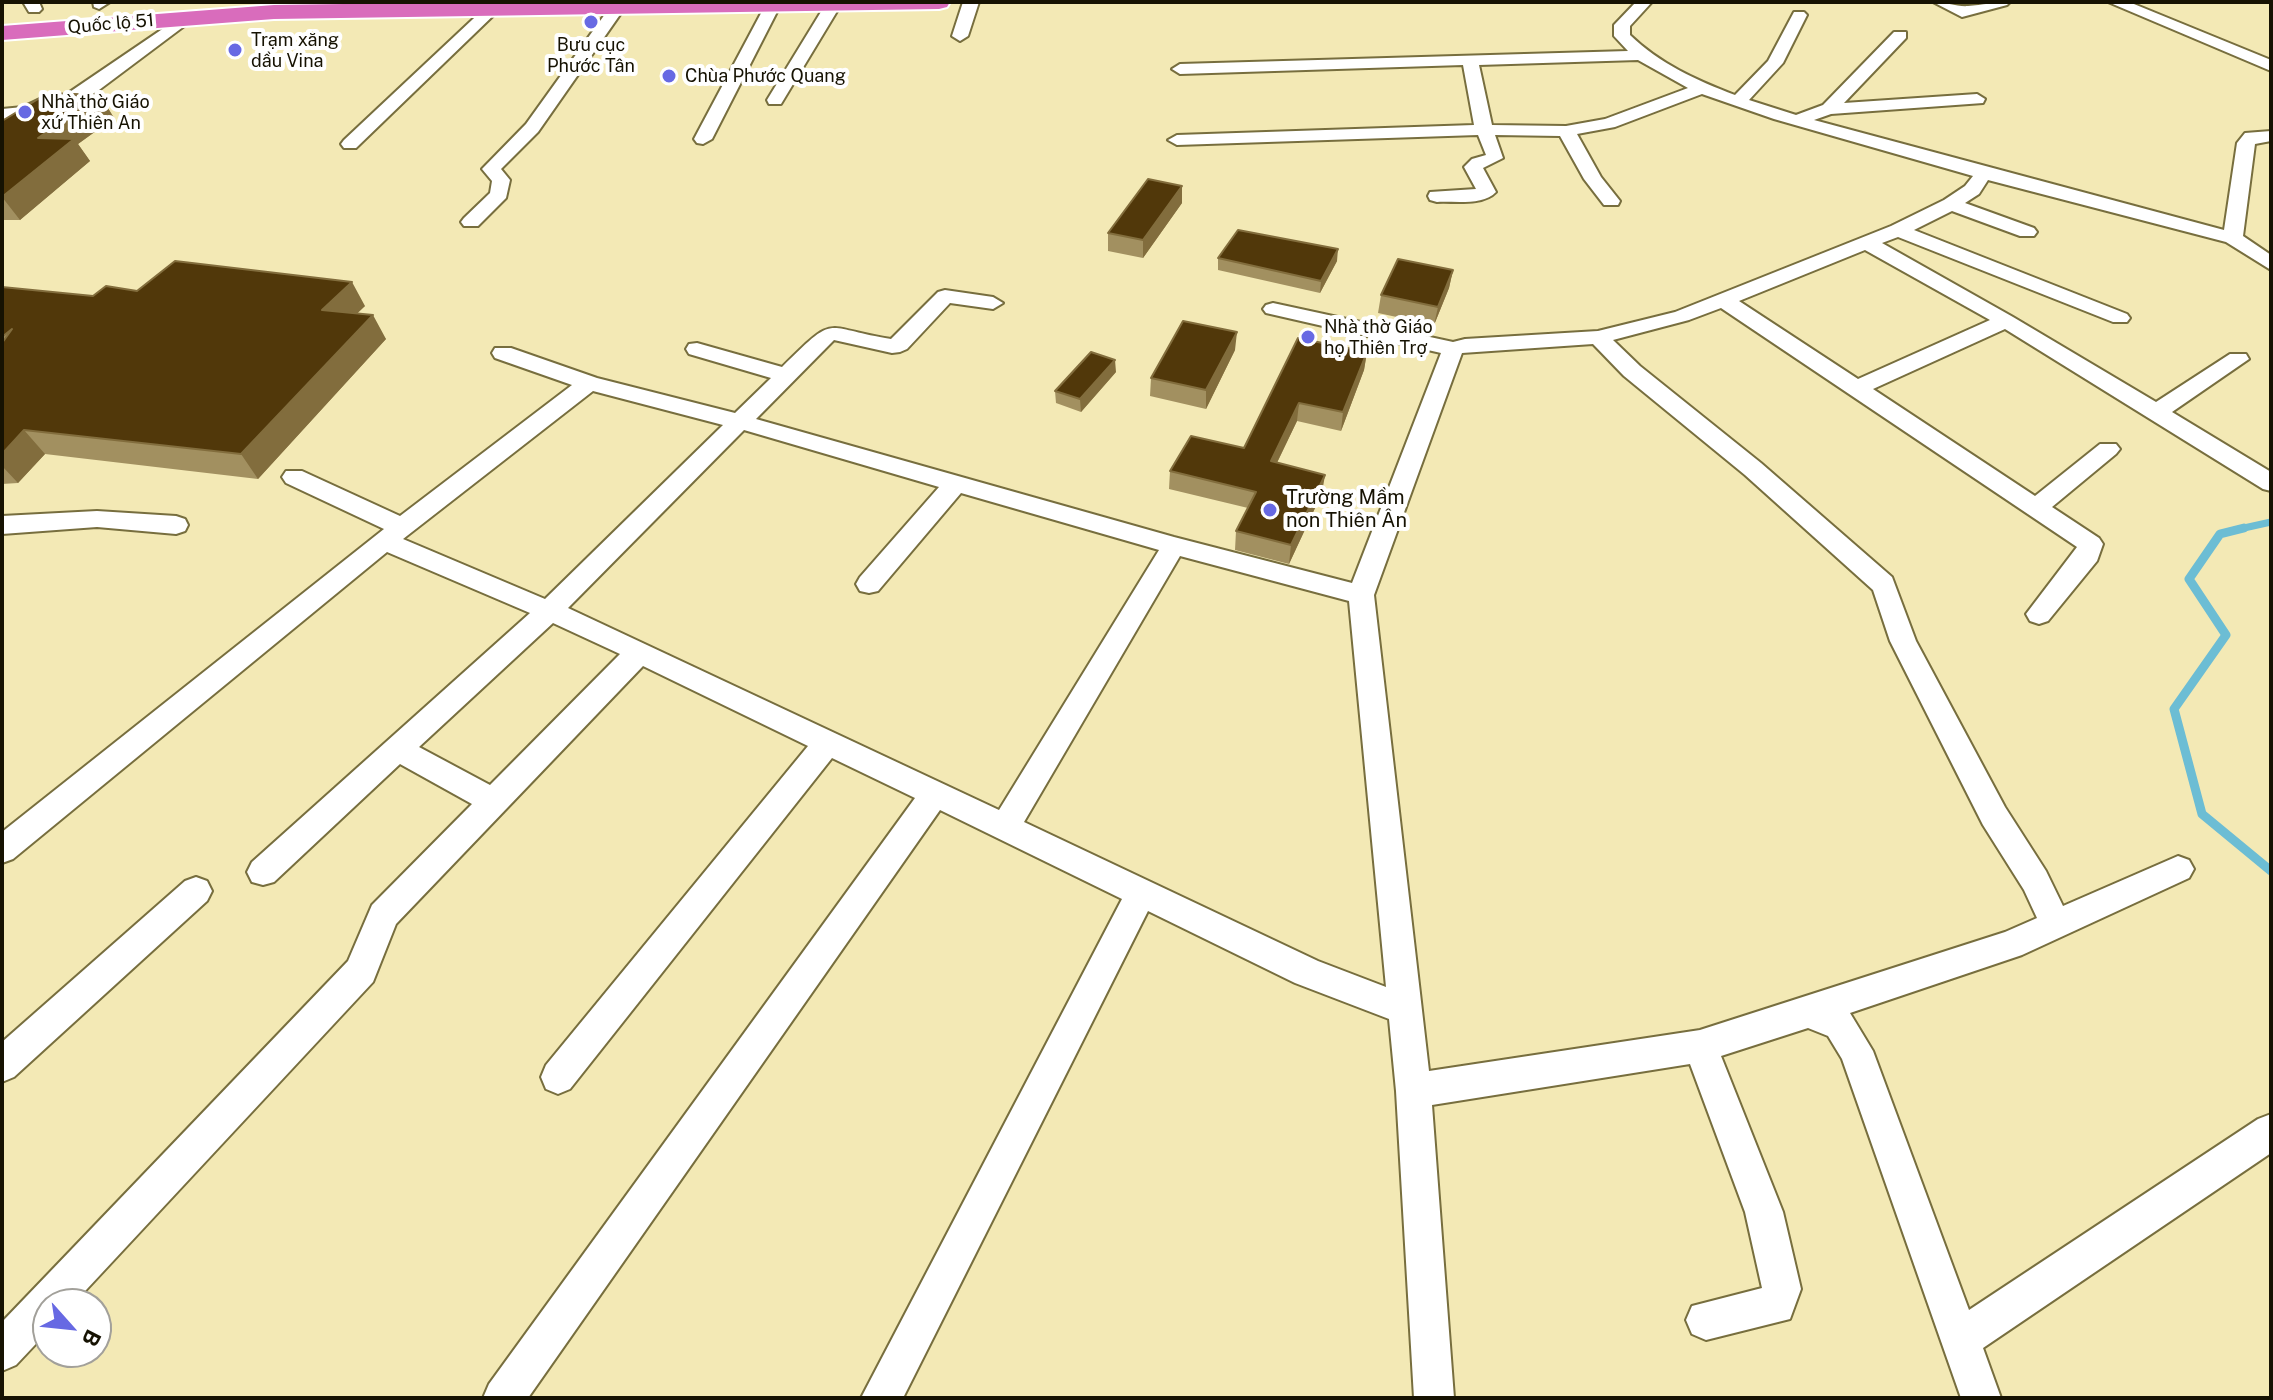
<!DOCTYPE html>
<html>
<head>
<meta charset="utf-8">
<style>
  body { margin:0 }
  #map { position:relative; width:2273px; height:1400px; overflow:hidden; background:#f3e9b5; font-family:"Public Sans",sans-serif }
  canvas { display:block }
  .frame { position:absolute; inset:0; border:4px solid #161202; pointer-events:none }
  .north { position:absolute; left:32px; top:1288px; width:80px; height:80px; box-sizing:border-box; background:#fff; border:2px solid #a2a09a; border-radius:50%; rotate:117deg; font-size:22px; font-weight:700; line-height:32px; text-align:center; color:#161202 }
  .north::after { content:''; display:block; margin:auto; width:28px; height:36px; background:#6769e3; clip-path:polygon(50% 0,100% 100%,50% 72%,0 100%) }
</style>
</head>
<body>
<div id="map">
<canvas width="2273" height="1400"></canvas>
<div class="frame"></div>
<div class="north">B</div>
</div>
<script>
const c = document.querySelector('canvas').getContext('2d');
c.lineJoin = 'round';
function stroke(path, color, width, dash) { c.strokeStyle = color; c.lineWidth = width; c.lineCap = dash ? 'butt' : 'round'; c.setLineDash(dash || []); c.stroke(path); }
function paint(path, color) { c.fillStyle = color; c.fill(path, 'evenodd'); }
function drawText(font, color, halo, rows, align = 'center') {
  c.font = font + ' "Public Sans",sans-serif'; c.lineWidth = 8; c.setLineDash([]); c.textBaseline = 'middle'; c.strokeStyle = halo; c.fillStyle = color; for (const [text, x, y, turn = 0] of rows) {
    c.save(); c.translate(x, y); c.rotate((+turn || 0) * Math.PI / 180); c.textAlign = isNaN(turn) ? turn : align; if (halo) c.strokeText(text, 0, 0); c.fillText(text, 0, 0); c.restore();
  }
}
stroke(new Path2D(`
  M2235,530l36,-8`), '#6cbdd4', 7);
stroke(new Path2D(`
  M2244,528l-24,6 -31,45 37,56 -52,74 28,105 69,57`), '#6cbdd4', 9);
const minor = new Path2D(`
  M23,2h16l3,7 -3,3h-10z
  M93,2h17l-11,7 -5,-2z
  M494,2l8,5 -3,3 -143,138h-12l-3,-4 3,-4 145,-136z
  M767,2l14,2 -69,135 -9,5 -6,-1 -3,-4z
  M827,2l15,1 -61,101h-12l-2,-4z
  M963,2h16l-11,34 -8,5 -8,-5z
  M1636,2h16l-22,24v9c30,29 66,45 105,60l33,-34 26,-49h10l3,3 -24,48 -34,37 47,15 27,-10 71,-73h12v6l-62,65 133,-9 8,5 -2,4 -152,11 -17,6 410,110 13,-87 8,-10 26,-2v10l-16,3 -12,92 28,19v15l-45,-28 -238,-62 -9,14 -14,9 69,25 3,4 -3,4h-14l-68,-25 -38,19 213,84 3,4 -3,4h-14l-215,-85 -16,6 131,74 143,85 74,-48h16l3,5 -77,53 99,60v19l-8,-2 -258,-160 -132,60 162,107 65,-52h16l4,5 -4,5 -64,53 47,31 4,6 -6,17 -49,60 -9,3 -9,-3 -4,-7 51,-67 -356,-239 -32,12 -76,20 27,26 121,97 131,114 24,64 89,166 41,64 17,35 115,-50 11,4 5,9 -5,9 -167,77 -172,58 23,38 96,259 289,-191 13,-5v39l-288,195 18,50h-40l-119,-339 -14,-23 -20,-8 -87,28 62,156 18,77 -11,30 -84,21 -14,-6 -6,-14 6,-14 70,-18 -17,-76 -55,-148 -258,41 22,293h-40l-18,-307 -7,-72 -94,-36 -147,-72 -245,487h-42l261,-499 -182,-89 -412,588h-45l6,-14 426,-586 -83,-40 -262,331 -12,5 -12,-5 -5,-12 5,-12 262,-319 -165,-80 -247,258 -23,58 -300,322h-25v27l-32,34 -14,6v-49l346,-361 24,-56 100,-101 -72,-40 -126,118 -11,3 -11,-3 -5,-10 5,-10 278,-249 -143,-61 -374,307 -11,4v-31l382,-303 -98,-46 -4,-6 4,-6h16l98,45 172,-131 -77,-27 -3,-5 3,-5h16l86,30 138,35 36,-35 -82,-24 -3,-5 3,-5 8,-1 85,24c56,-55 39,-39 109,-28l47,-47 7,-2 48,7 10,6 -10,6 -43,-6 -43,46 -7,3 -8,1 -58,-13 -78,79 418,118 178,46 89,-230 -175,-40 -3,-4 3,-4 7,-2 180,39 12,-3 133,-8 77,-19 216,-86 53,-26 21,-14 8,-10 -199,-57 -72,-25 -87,33 -38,7 24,43 19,24 -2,4h-14l-20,-26 -24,-43 -65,-1 8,23 -20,10 13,24c-13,14 -41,9 -59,10l-7,-2 -2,-4 2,-4 46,-3 -12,-22 8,-8 14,-4 -8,-20 -301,10 -9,-5 9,-5 297,-10 -11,-60 -283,9 -8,-5 8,-5 448,-13 -14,-15v-11zM1638,60l50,28 -83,31 -39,7 -74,-1 -13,-60zM1865,250l125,70 -132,59 -119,-78zM1593,344l31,32 121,99 128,115 17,51 93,184 41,65 13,28 -32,14 -305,98 -271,41 -55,-476 88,-242zM593,391l130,34 -178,174 -142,-60zM744,430l195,57 -79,90 -4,7 4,7 9,2 9,-2 83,-98 198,57 -160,260 -431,-202zM1180,556l169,45 37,386 -68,-26 -294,-139zM553,623l67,31 -130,131 -71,-38z
  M1933,2c12,0 25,5 35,4 14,-1 27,-4 42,-4l-3,3 -45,12z
  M2108,2h21l142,58v11z
  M613,3l7,-1 6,4 -88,126 -37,37 9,11 -4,18 -28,28h-14l-3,-4 3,-4 26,-25 2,-12 -10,-12 44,-45z
  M186,13l8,5 -3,3 -92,69 -97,61v-13z
  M48,95l6,1 2,4c-15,16 -33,17 -54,19v-10l21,-2z
  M97,511l79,5 9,3 3,6 -3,6 -9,3 -79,-7 -95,7v-18z
  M196,877l11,4 5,10 -5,10 -193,176 -12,5v-40l183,-161z`);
const highway = new Path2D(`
  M482,2h468l-3,5 -8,2 -665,10 -272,21v-14l272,-21z`);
stroke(minor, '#776e3e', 4);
stroke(highway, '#fff', 4);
paint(minor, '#fff');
paint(highway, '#d96cbc');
paint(new Path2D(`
  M100,95l14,23 -36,26 12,17 -70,59h-18v-99z
  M1182,186v17l-39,55 -35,-7v-18z
  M1218,258l119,3 -17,32 -102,-23z
  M1453,270l-4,18 -15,37 -56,-12 3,-18z
  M2,287l91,9 44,-5 228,15 -8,7 29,26 -128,140 -213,-25 -27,29 -16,1z
  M1298,338l69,14 -3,18 -23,61 -44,-10 -20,42 45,30 -33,71 -54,-14 1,-19 12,-23 -79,-19 1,-18 74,-23z
  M1235,350l-29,59 -56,-13 1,-18z
  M1116,372l-35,40 -25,-9 -1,-12z`), '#a29060');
paint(new Path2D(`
  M100,95l14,23 -36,26 12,17 -70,59 -18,-23 36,-59z
  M1182,186v17l-39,55v-18z
  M1338,249l-1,12 -17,32 1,-12z
  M1453,270l-4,18 -15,37 4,-18z
  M352,282l13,24 -29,28 -14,-24z
  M373,315l13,24 -128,140 -17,-25z
  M1237,332l-2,18 -29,59v-19z
  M1367,352l-3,18 -23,61 2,-19z
  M1115,360l1,12 -35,40 -1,-13z
  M1299,403l-2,18 -28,58 2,-18z
  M24,430l21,24 -27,29 -16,-17v-12z
  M1325,475l-3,18 -33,71 2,-19z`), '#826d3d');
const building = new Path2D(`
  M48,93l52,2 -62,43 36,1 -72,58v-76z
  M1148,179l34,7 -39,54 -35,-7z
  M1238,230l100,19 -17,32 -103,-23z
  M1398,259l55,11 -15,37 -57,-12z
  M175,261l177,21 -30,28 51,5 -132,139 -217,-24 -22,24v-111l10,-14 -10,8v-50l91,9 13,-10 31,5z
  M1183,321l54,11 -31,58 -55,-12z
  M1298,338l69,14 -24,60 -44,-9 -28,58 54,14 -34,70 -55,-14 20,-39 -86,-21 21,-35 53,12z
  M1091,352l24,8 -35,39 -25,-8z`);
paint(building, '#51380a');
stroke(building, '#826d3d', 2);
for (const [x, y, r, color] of [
  [591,22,8,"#6769e3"],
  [235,50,8,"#6769e3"],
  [669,76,8,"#6769e3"],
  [25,112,8,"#6769e3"],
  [1308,337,8,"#6769e3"],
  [1270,510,8,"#6769e3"]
]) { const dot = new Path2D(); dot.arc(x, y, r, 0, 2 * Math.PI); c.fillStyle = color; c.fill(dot); stroke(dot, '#fff', 3); }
drawText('18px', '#161202', '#fff', [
  ["Quốc lộ 51",111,24,-5]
]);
drawText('18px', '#161202', '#fff', [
  ["Trạm xăng",251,40],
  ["dầu Vina",251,61],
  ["Bưu cục",591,45,"center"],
  ["Phước Tân",591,66,"center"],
  ["Chùa Phước Quang",685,76],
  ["Nhà thờ Giáo",41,102],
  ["xứ Thiên An",41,123],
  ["Nhà thờ Giáo",1324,327],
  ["họ Thiên Trợ",1324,348]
], 'left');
drawText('20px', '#161202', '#fff', [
  ["Trường Mầm",1286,498],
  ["non Thiên Ân",1286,521]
], 'left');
</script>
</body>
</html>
